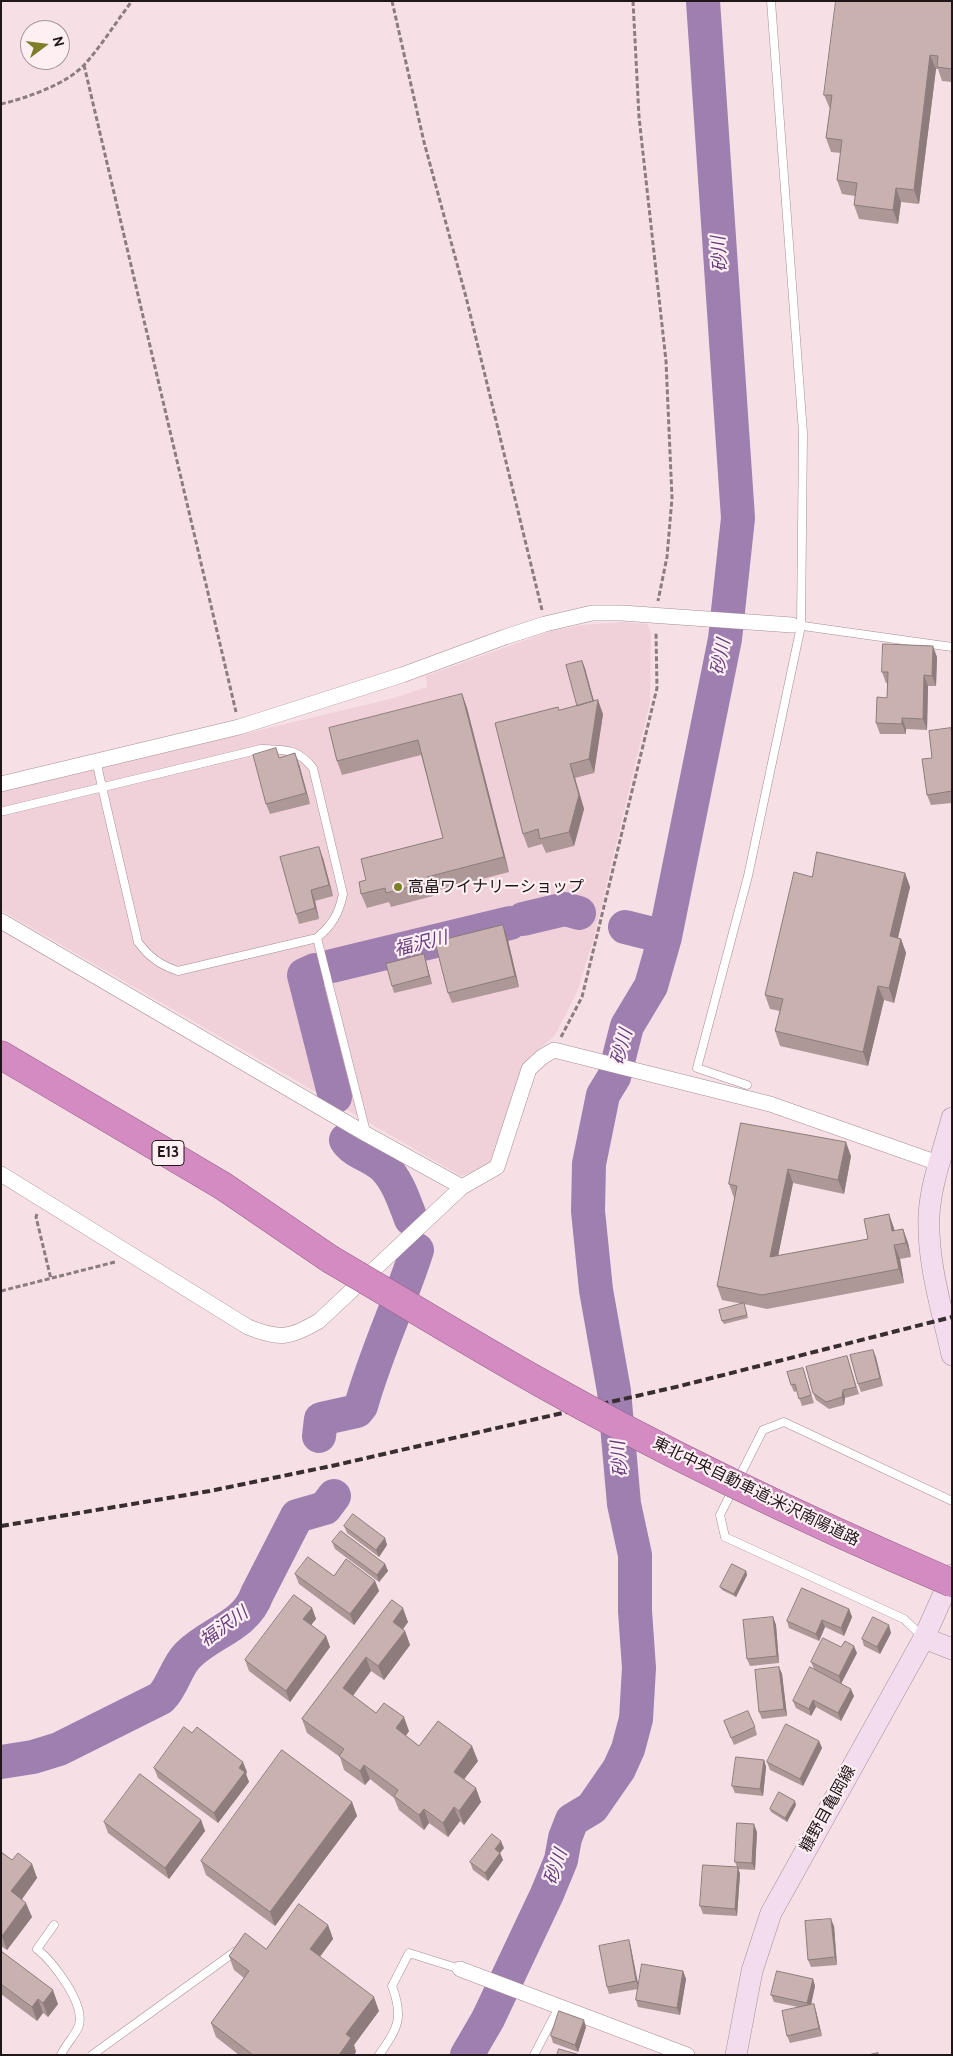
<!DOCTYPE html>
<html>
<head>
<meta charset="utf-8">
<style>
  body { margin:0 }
  #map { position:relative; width:953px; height:2056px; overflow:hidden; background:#f7dfe6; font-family:Cabin,sans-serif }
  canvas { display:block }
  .frame { position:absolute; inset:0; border:2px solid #1e1619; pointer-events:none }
  .north { position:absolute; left:20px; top:20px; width:50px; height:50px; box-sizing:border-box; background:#feeff3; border:1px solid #a4989c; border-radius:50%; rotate:75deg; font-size:14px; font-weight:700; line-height:20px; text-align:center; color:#1e1619 }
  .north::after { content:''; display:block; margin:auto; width:18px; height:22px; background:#7d7f29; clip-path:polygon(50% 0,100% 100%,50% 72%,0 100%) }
</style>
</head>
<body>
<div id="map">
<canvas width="953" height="2056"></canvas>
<div class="frame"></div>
<div class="north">N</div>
</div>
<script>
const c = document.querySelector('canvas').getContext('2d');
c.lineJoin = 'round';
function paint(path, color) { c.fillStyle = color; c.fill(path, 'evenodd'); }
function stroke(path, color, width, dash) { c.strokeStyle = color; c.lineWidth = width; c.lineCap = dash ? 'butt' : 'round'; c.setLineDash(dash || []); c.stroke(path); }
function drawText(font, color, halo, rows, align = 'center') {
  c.font = font + ' Cabin,"Noto Sans JP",sans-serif'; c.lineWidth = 4.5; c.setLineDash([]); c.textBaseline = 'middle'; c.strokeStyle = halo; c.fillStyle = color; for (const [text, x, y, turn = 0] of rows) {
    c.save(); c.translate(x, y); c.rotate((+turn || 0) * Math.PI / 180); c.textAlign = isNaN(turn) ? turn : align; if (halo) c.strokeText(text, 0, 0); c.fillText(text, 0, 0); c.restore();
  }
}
paint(new Path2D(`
  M622,622l25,2 4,8 -1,70 -57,239 -16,51 -22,43 -19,17 -14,17 -31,93 -18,10 -12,4 -460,-266v-118l393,-94 33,-11 -1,-11 125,-45 32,-6z`), '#f0d0d9');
stroke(new Path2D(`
  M523,919l42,-10 14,4
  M625,927l40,10
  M332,966l178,-43
  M315,970l-11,5 31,122
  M346,1140c8,13 27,16 38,27 14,14 20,34 27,52
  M319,1436l2,-17 36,-8 4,-5c15,-54 39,-103 56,-156
  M1,1762l32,-5 26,-8 102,-51c12,-12 15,-31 27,-43 23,-23 58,-29 69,-61l40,-78 28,-8 9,-12
  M467,2055l21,-36 59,-125 14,-34 4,-22 7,-18 20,-12 27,-39 9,-20 8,-30 3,-51 -4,-57v-56l-11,-51 -10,-113 -18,-101 -8,-79 1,-47 14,-69 11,-18 13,-51 24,-40 14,-49 60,-298 13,-121 -35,-517`), '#9e7fb0', 34);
const lane = new Path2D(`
  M796,625l156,22
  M4,811c86,-21 172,-41 257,-62 24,1 36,-1 52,19l30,126c-4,20 -11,31 -26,44l-139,33c-18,-6 -29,-14 -40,-29l-36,-155 -6,-27
  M317,938l49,194
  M747,1085l-50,-17 51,-192 53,-250 2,-193 -32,-432
  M923,1637l-19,-18 -179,-82 -5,-22 43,-85 21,-8 168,79
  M54,1925l-17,24c16,13 48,54 42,76 -3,10 -14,20 -18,30
  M92,2055l144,-104
  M379,2055c19,-27 25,-37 13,-69l17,-33 51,16
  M534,2055l25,-48`);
const street = new Path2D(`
  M1,784l238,-57 163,-52 103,-38 40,-13 47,-11h30l170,12
  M1,921l365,213 96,53
  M1,1174l247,153c32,13 42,11 71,-6l143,-134 35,-20 32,-98 13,-12 12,-7 216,54 168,59
  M460,1969l227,86`);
const secondary = new Path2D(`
  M952,1118c-8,32 -21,63 -23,97 -2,48 13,94 23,140
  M924,1638l28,11
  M736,2055l16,-84 19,-58 153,-275 28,-63`);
const highway = new Path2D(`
  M1,1055l222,131 107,73`);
stroke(lane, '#a48e94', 9);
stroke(street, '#a48e94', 16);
stroke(secondary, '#a48e94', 22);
stroke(highway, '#946287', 29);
stroke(new Path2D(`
  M392,1l32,141 42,155 76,313
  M633,1l6,116 27,244 6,137 -5,59 -9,44
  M84,65l152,647
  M1,104c26,-6 66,-20 84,-40 17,-19 31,-42 47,-63
  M561,1037l21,-40 75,-309 -1,-56
  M37,1214l-1,3 15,62
  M1,1291l114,-29`), '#8c7c81', 3, [5, 2.5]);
stroke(lane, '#fff', 8);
stroke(street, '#fff', 15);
stroke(secondary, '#f2dced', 21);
stroke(highway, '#d38bc2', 28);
stroke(new Path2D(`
  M1,1526l209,-35 126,-26 344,-79 272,-69`), '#382e32', 4, [8, 4]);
const highwayBridge = new Path2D(`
  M330,1259c70,41 140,84 211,124 133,75 271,140 411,200`);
stroke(highwayBridge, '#946287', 29, []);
stroke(highwayBridge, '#d38bc2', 28);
paint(new Path2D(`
  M952,1v81l-10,-1 -4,-12h-2l-17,135 -18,-2 -3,22 -39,-5 -5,-14 1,-9 -13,-2 -5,-14 4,-27 -10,-1 -5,-14 4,-29 -6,-14z
  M937,657l-1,29h-8l-1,44 -21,-1v5h-26l-4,-11 11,-25v-15h-1l-4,-11z
  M582,661l12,40 9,13 -9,59 -19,5 9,31 -10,37 -28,7 -4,-9 -14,4 -5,-14 54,-128z
  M462,694l5,14 42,164 -77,20 1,4 -42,11 -2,-5 -22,6 -6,-14 82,-56 -22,-83 -79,20 -5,-14z
  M951,728l1,3v72l-21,2 -4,-10 5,-37z
  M299,764l11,40 -40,10 -4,-10z
  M323,858l10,38 -18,5 4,18 -20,5 -3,-10z
  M905,873l5,14 -12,51 3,1 5,14 -12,50 -10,-3 -16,66 -88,-20 -5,-15 5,-20 -10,-2 -5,-14 47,-118z
  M507,936l12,51 -67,16 -4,-10z
  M426,962l6,22 -38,9 -2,-7z
  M741,1123l110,33 -7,38 -51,-11 -15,73 90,-17 21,-25 5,17 9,-2 5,14 3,14 -11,2 4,24 -137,26 -23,-5 4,14 -24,6 -2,-3 21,-17 -21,-4 -5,-14 18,-88h-1l-5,-14z
  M873,1350l10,36 -22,6 -3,-8z
  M847,1356l12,38 -14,4 -1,7 -15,4 -13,-9 -3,-7z
  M803,1368l11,35 -12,3 -5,-15 -3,1 -3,-7z
  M344,1526l41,12 2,7 -8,12 -32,-24z
  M332,1542l53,22 3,7 -9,11 -44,-33z
  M746,1571l1,4 -11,22 -14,-7 -2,-3z
  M295,1574l39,2 41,5 4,10 -25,34 -55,-41z
  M392,1600l16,22 -5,7 2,2 5,14 -26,35 -13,-9 -18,25 23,17 33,18 -3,5 13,10 59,15 -14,18 17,23 -17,23 -4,-4 -12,16 -19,-14 -5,7 -25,-20 -5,-12 -24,-19 -5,6 -21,-15 -4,-13 -33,-24 -5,-14z
  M312,1608l4,11 -5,6 15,11 4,11 -40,55 -41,-31 -4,-11z
  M849,1609l3,8 -8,19 -19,-9 -6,14 -30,-13 -2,-7z
  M773,1617l3,8 3,38 -29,3 -3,-7z
  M891,1633l-11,21 -16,-8 -2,-7z
  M841,1647l16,6 -16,30 13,13 -13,25 -25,-14 -5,9 -15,-8 -3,-7 21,-32 -3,-7z
  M779,1667l3,7 5,42 -25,3 -3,-7z
  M724,1721l31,6 2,8 -23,10z
  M819,1741l3,7 -19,38 -33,-16 -3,-8z
  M764,1760l2,7 -3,29 -28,-3 -3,-7z
  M154,1768l93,4 -1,2 3,8 -31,41 -60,-45z
  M352,1802l5,14 -82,110 -69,-51 -5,-14z
  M796,1805l-9,17 -16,-10 -1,-3z
  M201,1820l4,11 -36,48 -61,-46 -4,-11z
  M757,1832l-2,38 -17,-1 2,5 -3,42 -34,-2 -3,-8 37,-39 -2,-5z
  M504,1848l-4,5 3,7 -15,21 -15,-11 -3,-8z
  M1,1852l11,8 20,4 5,14 -15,21 10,18 -25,33 -6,-4z
  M328,1925l5,14 -13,18 59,54 -25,34 2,7 -2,3h-115l-23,-18 -5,-14 33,-45 -10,-8 -5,-14 37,-7z
  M834,1926l3,39 -26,2 -3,-7z
  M629,1940l2,8 7,38 45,-15 3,8 -6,36 -42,-8 -2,-7 2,-11 -29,5 -2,-7z
  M1,1951l57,53 -10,13 -5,-4 -6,8 -36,-27z
  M813,1979l2,7 -4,18 5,7 6,25 -32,7 -3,-7 11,-29 -24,-5 -3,-7z
  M586,2027l-8,25 -25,-9 -2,-7z`), '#ad9897');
paint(new Path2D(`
  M930,55l6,14 -17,135 -5,-14z
  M896,188l5,14 -3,22 -5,-14z
  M933,646l4,11 -1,29 -4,-10z
  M582,661l3,7 11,41 -3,-7z
  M924,675l4,11 -1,44 -4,-11z
  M462,694l5,14 42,164 -5,-15z
  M598,700l5,14 -9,59 -5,-14z
  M902,718l4,11v5l-4,-10z
  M295,753l4,11 11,40 -4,-11z
  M570,764l5,14 9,31 -10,37 -5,-14z
  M319,847l4,11 10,38 -4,-11z
  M905,873l5,14 -15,63 -5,-14z
  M311,890l4,11 4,18 -4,-11z
  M503,925l4,11 12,51 -4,-11z
  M901,939l5,14 -12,50 -5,-15z
  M424,954l2,8 6,22 -3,-8z
  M878,986l6,14 -16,66 -5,-14z
  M846,1142l5,14 -7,38 -6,-14z
  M788,1169l5,14 -18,88 -5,-14z
  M889,1214l5,14 3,17 -5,-14z
  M903,1229l5,14 3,14 -5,-14z
  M894,1245l6,14 4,24 -5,-14z
  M873,1350l3,7 7,29 -3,-8z
  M843,1390l2,8 -1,7 -2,-8z
  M385,1538l2,7 -8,12 -3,-7z
  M385,1564l3,7 -9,11 -2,-7z
  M746,1571l1,4 -11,22 -2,-3z
  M375,1581l4,10 -25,34 -4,-11z
  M312,1608l4,11 -9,11 -4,-11z
  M403,1608l5,14 -10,14 -5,-14z
  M849,1609l3,8 -8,19 -3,-8z
  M773,1617l3,8 3,38 -2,-7z
  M822,1620l3,7 -6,14 -3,-7z
  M889,1625l2,8 -11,21 -3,-7z
  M405,1631l5,14 -26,35 -6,-14z
  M326,1636l4,11 -40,55 -4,-11z
  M854,1646l3,7 -16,31 -2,-8z
  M366,1657l5,14 -23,31 -5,-14z
  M779,1667l3,7 5,42 -3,-7z
  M851,1689l3,7 -13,25 -3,-8z
  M813,1700l3,7 -5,9 -2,-7z
  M404,1717l5,14 -8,11 -5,-14z
  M819,1741l3,7 -19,38 -3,-7z
  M472,1746l6,15 -19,25 -5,-14z
  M764,1760l2,7 -3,29 -3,-7z
  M243,1762l4,10 -1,2 3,8 -31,41 -4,-10 25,-45z
  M364,1765l6,14 -5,6 -5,-14z
  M476,1788l5,14 -17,23 -5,-14z
  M795,1801l1,4 -9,17 -2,-4z
  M352,1802l5,14 -82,110 -5,-14z
  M454,1807l6,14 -12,16 -5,-14z
  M424,1809l5,14 -5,7 -5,-15z
  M201,1820l4,11 -36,48 -4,-11z
  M754,1824l3,8 -2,38 -3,-7z
  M501,1841l3,7 -4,5 3,7 -15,21 -3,-8 10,-24z
  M32,1864l5,14 -20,28 -6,-15z
  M738,1867l2,7 -3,42 -2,-7z
  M26,1903l6,14 -25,33 -5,-14z
  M831,1919l3,7 3,39 -2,-8z
  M328,1925l5,14 -18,24 -5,-14z
  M629,1940l2,8 8,40 -3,-7z
  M683,1971l3,8 -6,36 -3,-7z
  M813,1979l2,7 -5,24 -3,-7z
  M53,1990l5,14 -10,13 -5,-14z
  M374,1997l5,14 -25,34 2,7 -2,3h-15l7,-21z
  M38,1999l5,14 -6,8 -5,-14z
  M814,2004l2,7 6,25 -3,-8z
  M584,2020l2,7 -8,25 -3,-7z`), '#8d7c7b');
const building = new Path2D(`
  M836,1h116v68l-15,-2 1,-11 -8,-1 -16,135 -18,-2 -3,22 -39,-5 3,-22 -20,-3 5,-40 -16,-2 6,-43h-8z
  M883,644l50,2 -1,30 -8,-1 -1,44 -21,-1v6l-26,-1 1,-26 10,1 1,-26h-6z
  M582,661l11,40 -16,5 -11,-41z
  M462,694l42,163 -77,20 1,5 -42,11 -1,-5 -24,6 -2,-12 7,-2 -5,-21 82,-21 -25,-98 -81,21 -8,-33z
  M598,700l-9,59 -19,5 9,31 -10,37 -29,7 -2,-10 -15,5 -28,-111 63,-16 1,3z
  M951,728l1,9v54l-25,4 -5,-36 10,-1 -3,-27z
  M276,748l3,10 16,-5 11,40 -40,11 -13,-49z
  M319,847l10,38 -18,5 4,18 -19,6 -16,-57z
  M817,852l88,21 -15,63 11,3 -12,49 -11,-2 -15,66 -88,-21 8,-32 -18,-4 29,-123 18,5z
  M503,925l12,51 -67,17 -13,-51z
  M424,954l5,22 -37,10 -6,-22z
  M741,1123l105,19 -8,38 -50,-11 -18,88 98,-18 -4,-20 25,-5 3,17 11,-2 3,14 -12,2 5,24 -137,26 -45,-9 20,-100 -8,-2z
  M744,1303l3,12 -25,6 -3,-11z
  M873,1350l7,28 -22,6 -8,-29z
  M847,1356l9,31 -13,3 -1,7 -16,5 -13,-9 -7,-26z
  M803,1368l8,27 -12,4 -4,-15 -4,1 -4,-13z
  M353,1514l32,24 -9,12 -32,-24z
  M341,1531l44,33 -8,11 -45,-33z
  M308,1557l26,19 12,-17 29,22 -25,33 -55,-40z
  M732,1564l14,7 -12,23 -14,-7z
  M802,1588l47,21 -8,19 -19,-8 -6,14 -29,-13z
  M294,1595l18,13 -9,11 23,17 -40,55 -41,-31z
  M392,1600l11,8 -10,14 12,9 -27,35 -12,-9 -23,31 33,25 8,-10 20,14 -8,11 23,18 19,-25 34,25 -18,26 22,16 -17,23 -5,-4 -11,16 -19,-14 -5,6 -25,-19 4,-6 -34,-25 -4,6 -21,-15 5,-7 -42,-30z
  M773,1617l4,39 -30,3 -4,-39z
  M873,1617l16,8 -12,22 -15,-8z
  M823,1638l18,9 4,-6 9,5 -15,30 -28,-14z
  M779,1667l5,42 -25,3 -4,-42z
  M810,1667l41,22 -13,24 -25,-13 -4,9 -16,-8z
  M748,1711l7,16 -24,11 -7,-17z
  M786,1724l33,17 -19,38 -33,-17z
  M184,1727l8,6 5,-6 46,35 -4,6 6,4 -31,41 -60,-45z
  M282,1750l70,52 -82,110 -69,-51z
  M736,1757l28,3 -4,29 -28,-3z
  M140,1774l61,46 -36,48 -61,-46z
  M779,1792l16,9 -10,17 -15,-9z
  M737,1823l17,1 -2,39 -17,-1z
  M492,1834l9,7 -6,8 5,4 -15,20 -15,-11z
  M1,1852l11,8 6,-7 14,11 -21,27 15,12 -24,33z
  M703,1865l35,2 -3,42 -35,-3z
  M299,1904l29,21 -18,24 64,48 -28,37 5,4 -12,17h-86l-42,-32 38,-52 -20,-15 16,-23 21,16z
  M831,1919l4,38 -27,3 -3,-39z
  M629,1940l7,41 -29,6 -8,-41z
  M1,1951l52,39 -10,13 -5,-4 -6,8 -31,-23z
  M642,1964l41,7 -6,37 -41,-8z
  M777,1971l36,8 -6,24 -36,-8z
  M814,2004l5,24 -32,8 -5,-25z
  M559,2011l25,9 -9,25 -24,-9z
  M559,2049l21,6h-23z
  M878,2053v2h-10z`);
paint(building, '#c9b1b0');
stroke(building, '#8d7c7b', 1);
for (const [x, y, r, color] of [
  [398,887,5,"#7d7f29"]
]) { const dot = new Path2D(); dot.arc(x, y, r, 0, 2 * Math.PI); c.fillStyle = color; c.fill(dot); stroke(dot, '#feeff3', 2); }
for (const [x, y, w] of [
  [168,1153,32]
]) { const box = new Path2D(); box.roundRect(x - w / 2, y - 12.5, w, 25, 4); c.fillStyle = '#feeff3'; c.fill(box); stroke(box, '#1e1619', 1); }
drawText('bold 15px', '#1e1619', null, [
  ["E13",168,1153]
]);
drawText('16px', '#1e1619', '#feeff3', [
  ["高畠ワイナリーショップ",408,887]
], 'left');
drawText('16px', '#1e1619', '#feeff3', [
  ["東北中央自動車道;米沢南陽道路",756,1492,26],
  ["糠野目亀岡線",828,1809,-61]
]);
drawText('italic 18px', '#673d7d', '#feeff3', [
  ["砂川",720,254,-94],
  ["砂川",721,657,-79],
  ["福沢川",421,944,-14],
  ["砂川",622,1047,-74],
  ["砂川",620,1459,-95],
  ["福沢川",224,1627,-36],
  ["砂川",556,1867,-71]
]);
</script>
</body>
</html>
